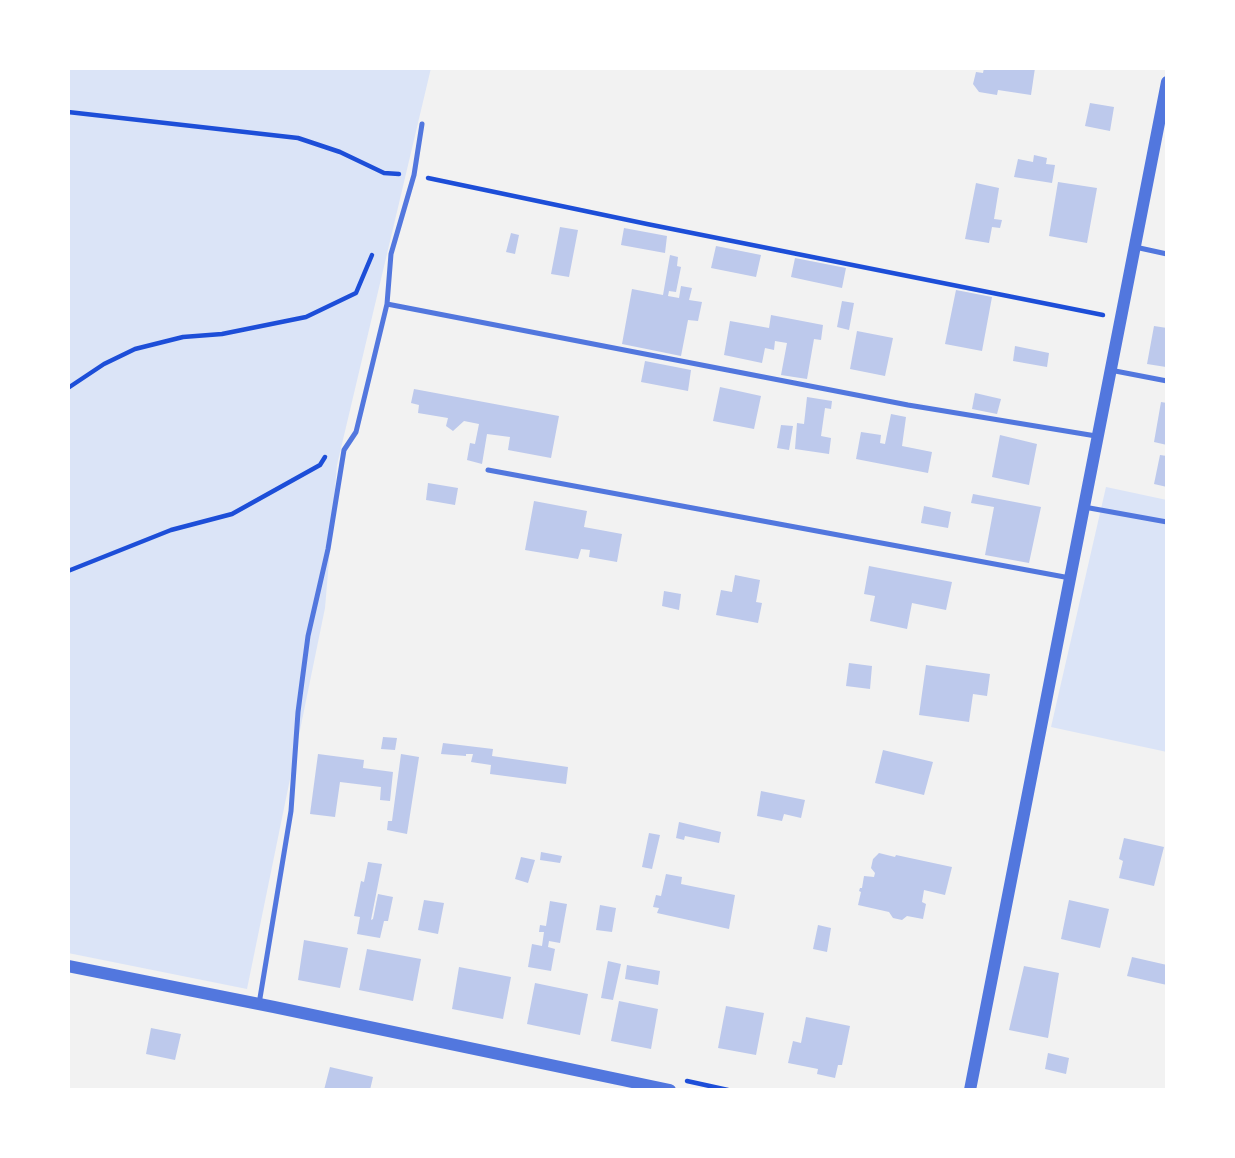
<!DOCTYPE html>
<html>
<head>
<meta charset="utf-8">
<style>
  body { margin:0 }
  #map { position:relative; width:1235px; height:1158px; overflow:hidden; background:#f2f2f2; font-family:Manrope,sans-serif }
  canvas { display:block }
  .frame { position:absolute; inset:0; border:70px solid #fff; pointer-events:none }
</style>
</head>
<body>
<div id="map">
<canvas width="1235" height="1158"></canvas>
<div class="frame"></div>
</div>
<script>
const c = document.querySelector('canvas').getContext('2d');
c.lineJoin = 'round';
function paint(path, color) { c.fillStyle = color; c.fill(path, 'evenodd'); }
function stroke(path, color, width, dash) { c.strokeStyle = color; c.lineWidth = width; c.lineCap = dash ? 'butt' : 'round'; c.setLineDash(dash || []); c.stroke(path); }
paint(new Path2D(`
  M68,68h363l-94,397 -12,143 -78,381 -179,-36z
  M1106,487l61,13v252l-116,-25z`), '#dbe4f7');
paint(new Path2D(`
  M984,68h51l-4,27 -33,-5 -1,5 -18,-3 -6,-8 3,-12 7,1z
  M1090,103l24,4 -4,24 -25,-5z
  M1034,155l13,3 -1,6 9,1 -3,18 -38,-6 4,-18 15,3z
  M1058,182l39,6 -10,55 -38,-7z
  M976,183l23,5 -5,31 8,1 -2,8 -8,-1 -3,16 -24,-4z
  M560,227l18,3 -9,47 -18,-3z
  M624,228l43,8 -2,17 -44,-8z
  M511,233l8,2 -4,19 -9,-2z
  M716,246l45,9 -5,22 -45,-9z
  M670,255l8,2 -1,9 4,1 -5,25 -7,-1 -1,5 11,2 2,-12 11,2 -3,12 13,2 -4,19 -10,-1 -7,36 -59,-12 10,-55 31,6z
  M795,258l51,10 -4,20 -51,-11z
  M956,290l36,7 -10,54 -37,-7z
  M842,301l12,2 -5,27 -12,-3z
  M771,315l52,10 -2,15 -7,-1 -7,40 -26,-4 6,-32 -12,-2 -1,9 -9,-2 -3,15 -38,-8 6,-34 39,7z
  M1154,326l13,2 -1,39 -19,-3z
  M857,331l36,7 -8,38 -35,-7z
  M1015,346l34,7 -2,14 -34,-6z
  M645,361l46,9 -3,21 -47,-9z
  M720,387l41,9 -7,33 -41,-8z
  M414,389l145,27 -8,42 -43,-8 2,-13 -23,-3 -5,30 -15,-4 3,-17 5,1 4,-20 -15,-3 -11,10 -7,-5 2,-8 -30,-5 1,-8 -8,-2z
  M975,393l26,6 -4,15 -25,-5z
  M807,397l25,4 -1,8 -6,-1 -4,28 10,2 -2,16 -34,-5 2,-26 7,1z
  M1161,402l6,1v42l-13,-3z
  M891,414l15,3 -4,29 30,6 -4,21 -72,-14 5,-27 20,3 -1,8 5,1z
  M781,425l12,1 -4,24 -12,-2z
  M1000,435l37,9 -8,41 -37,-8z
  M1160,455l7,1v31l-13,-3z
  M428,483l30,5 -3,17 -29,-5z
  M973,494l68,13 -12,56 -44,-8 9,-48 -23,-4z
  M534,501l53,10 -3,16 38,7 -5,28 -28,-5 1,-7 -9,-1 -3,10 -53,-9z
  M924,506l27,6 -3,16 -27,-5z
  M869,566l83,16 -6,28 -34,-7 -5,26 -37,-8 5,-25 -11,-2z
  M735,575l25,5 -4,22 6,1 -4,20 -42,-8 5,-25 11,2z
  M664,591l17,3 -2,16 -17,-4z
  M849,663l23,3 -2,23 -24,-3z
  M926,665l64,9 -3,22 -14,-2 -4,28 -50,-7z
  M383,737l14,1 -2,12 -14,-1z
  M443,743l50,6 -1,7 76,11 -2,17 -76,-10 1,-9 -20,-3 2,-8h-7v2l-25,-2z
  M883,750l50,12 -9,33 -49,-12z
  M318,754l46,6 -1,8 30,4 -3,29 -10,-1 1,-13 -41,-5 -5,35 -25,-3z
  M401,754l18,3 -12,77 -20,-4 1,-9h4z
  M761,791l44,9 -4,18 -17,-4 -2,7 -25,-5z
  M679,822l42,10 -2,11 -34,-7 -1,4 -8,-2z
  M649,833l11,2 -8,34 -10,-2z
  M1124,838l40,9 -10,39 -35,-8 4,-17 -4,-2z
  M541,852l21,4 -2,7 -20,-3z
  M879,853l16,4 1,-2 56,12 -7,28 -21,-5 -2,12 4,2 -3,15 -16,-3 -5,4 -9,-2 -4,-6 -31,-7 3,-13 -2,-1 1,-3h2l2,-12 10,1 1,-4 -4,-5 2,-9z
  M521,857l14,3 -7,23 -13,-4z
  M368,862l14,2 -11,56 2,-1 5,-25 15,3 -5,24h-4l-4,17 -23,-4 3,-17 -6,-1 7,-35 3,1z
  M666,874l16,3 -1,7 54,11 -6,34 -72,-16 2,-5 -6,-1 3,-12 5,1z
  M424,900l20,3 -6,31 -20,-4z
  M1069,900l40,9 -9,39 -39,-9z
  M550,901l17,3 -7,39 -11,-2 -1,6 7,2 -4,22 -23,-4 4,-23 10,2 2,-14h-5l1,-7 6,1z
  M600,905l16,3 -4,24 -16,-2z
  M818,925l13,3 -4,24 -14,-3z
  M304,940l44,8 -8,40 -42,-8z
  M367,949l54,10 -8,42 -54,-11z
  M1132,957l35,8v20l-40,-9z
  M608,961l13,3 -8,36 -12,-2z
  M627,965l33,6 -2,14 -33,-6z
  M1024,966l35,7 -11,65 -39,-8z
  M459,967l52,10 -8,42 -51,-10z
  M535,983l53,11 -8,41 -53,-11z
  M619,1001l39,8 -7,40 -40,-8z
  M726,1006l38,7 -8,42 -38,-7z
  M806,1017l44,9 -8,39h-4l-3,13 -18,-4 1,-5 -30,-6 5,-22 8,2z
  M151,1028l30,6 -6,26 -29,-6z
  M1048,1053l21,5 -3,16 -21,-5z
  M330,1067l43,10 -3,13h-46z`), '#bdc9ec');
stroke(new Path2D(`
  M68,112l230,26 42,14 44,21 15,1
  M428,178l219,46 456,91
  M68,388l36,-24 31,-15 48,-12 39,-3 84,-17 50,-24 16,-38
  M68,571l103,-41 61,-16 88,-49 5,-8
  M687,1081l41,9`), '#1d4ed8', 4.5);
stroke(new Path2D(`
  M1135,247l32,7
  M387,304l521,101 188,31
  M1110,370l57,11
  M488,470l582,108
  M1084,507l83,15
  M259,1004l32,-193 7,-99 10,-76 20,-87 16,-99 12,-18 31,-128 4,-50 23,-79 8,-51`), '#5277de', 5);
stroke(new Path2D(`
  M68,966l206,41 396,83
  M970,1090l197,-1008`), '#5277de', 12);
</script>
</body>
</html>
